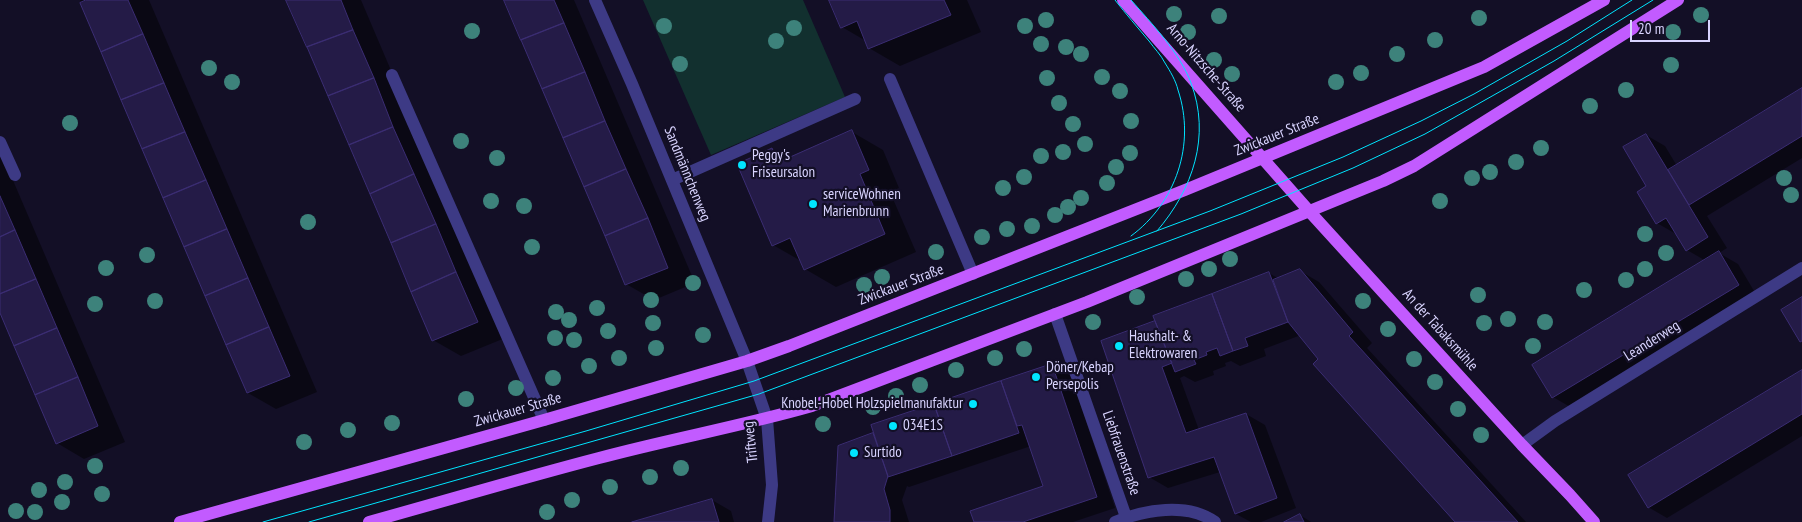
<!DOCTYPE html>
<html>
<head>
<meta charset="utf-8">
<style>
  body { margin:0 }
  #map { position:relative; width:1802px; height:522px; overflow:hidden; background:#130f26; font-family:"PT Sans Narrow",sans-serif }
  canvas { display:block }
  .scale { position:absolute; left:1630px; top:20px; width:80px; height:22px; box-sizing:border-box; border:2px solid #d9d4ff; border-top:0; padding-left:6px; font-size:15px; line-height:18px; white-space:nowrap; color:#d9d4ff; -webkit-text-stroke:4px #130f26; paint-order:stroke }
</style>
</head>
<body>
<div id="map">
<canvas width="1802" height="522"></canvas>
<div class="scale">20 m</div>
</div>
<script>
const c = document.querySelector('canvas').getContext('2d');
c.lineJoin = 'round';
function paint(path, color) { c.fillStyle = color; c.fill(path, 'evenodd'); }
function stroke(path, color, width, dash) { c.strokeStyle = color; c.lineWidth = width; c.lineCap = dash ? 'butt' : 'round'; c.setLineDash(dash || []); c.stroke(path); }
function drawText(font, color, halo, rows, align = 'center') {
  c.font = font + ' "PT Sans Narrow",sans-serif'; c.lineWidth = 4.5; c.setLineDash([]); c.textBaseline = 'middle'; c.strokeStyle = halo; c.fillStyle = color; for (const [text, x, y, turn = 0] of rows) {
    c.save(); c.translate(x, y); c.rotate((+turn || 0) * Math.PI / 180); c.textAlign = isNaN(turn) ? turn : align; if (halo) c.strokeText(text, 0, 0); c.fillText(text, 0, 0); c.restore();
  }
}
paint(new Path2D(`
  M643,0h160l42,97 -134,58z`), '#12302f');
paint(new Path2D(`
  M80,0h69l168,392 -41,17 -28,-16z
  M287,0h74l144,338 -44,18 -28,-16z
  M505,0h69l121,283 -41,17 -28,-16z
  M831,0h136l14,32 -81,34 -31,-18 -3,-7 -24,-14z
  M1802,90v68l-95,58 20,32 -8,5 19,11 19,32 -185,112 -19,-11 153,-136 -19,-11 -11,-16 -19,-11 -9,-36 -2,-52 19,11 12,20z
  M852,132l31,18 16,38 -9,4 26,60 -80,35 -31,-18 -4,-8 -28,-16 -1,-95 16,9z
  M0,150l125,292 -41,17 -27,-16 -57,-133z
  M1300,271l19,11 53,61 -5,5 159,174h-69l-156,-187 -37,14 2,7 -26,10 -9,-5 -6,2 1,3 -13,5 1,4 -19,7 -11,-6 -4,2 19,52 47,-16 19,11 31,83 -35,14h-10l-15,-8 -16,-42 -52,16 -19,-11 8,-156 112,-48 10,6z
  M1051,365l20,11 44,132 -42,14h-98l70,-35 -14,-41 -122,41 -2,-1 -5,14 7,22h-71l2,-75 35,-13 -3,-8z
  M1802,371v65l-135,82 -19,-11z
  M712,500l19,11 3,11h-98z
  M1300,515l11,7h-24z`), '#0007');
const building = new Path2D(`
  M86,0h42l15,34 -42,18 -21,-49z
  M286,0h55l12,30 -46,17z
  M504,0h50l10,23 -43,17z
  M829,0h115l7,15 -83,34 -11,-28 -16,7z
  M564,23l21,49 -43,17 -21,-49z
  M353,30l21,48 -46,18 -21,-49z
  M143,34l21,49 -43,17 -20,-48z
  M585,72l20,49 -42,17 -21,-49z
  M374,78l19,49 -44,18 -21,-49z
  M164,83l21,49 -43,17 -21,-49z
  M1802,88v48l-113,69 -21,-35z
  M605,121l21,48 -42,18 -21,-49z
  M393,127l21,47 -44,20 -21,-49z
  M852,130l17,40 -9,4 25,60 -81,36 -14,-32 -18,8 -35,-82 35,-16 6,14z
  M185,132l21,48 -43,18 -21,-49z
  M1646,134l62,103 -22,14 -20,-33 -10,6 -19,-32 9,-6 -23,-39z
  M626,169l22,49 -43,18 -21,-49z
  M414,174l22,50 -45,19 -21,-49z
  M206,180l21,49 -43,18 -21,-49z
  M0,196l15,34 -15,7z
  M648,218l20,50 -43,17 -20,-49z
  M436,224l20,48 -45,20 -20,-49z
  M227,229l21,49 -43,18 -21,-49z
  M15,230l21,49 -36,15v-57z
  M1719,251l20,34 -187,113 -20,-33z
  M1300,269l53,63 -4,4 169,186h-63l-142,-158 5,-5 -30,-37 -15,-42z
  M456,272l22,50 -46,19 -21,-49z
  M1269,272l19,50 -43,16 3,8 -15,5 -21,-57z
  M248,278l21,49 -43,18 -21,-49z
  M36,279l21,49 -43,18 -14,-33v-19z
  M1212,294l21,57 -13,5 -3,-8 -11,4 1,3 -13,5 2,4 -21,8 -22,-56z
  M1802,297v44l-2,1 -19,-32z
  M1155,321l17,42 -10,4 24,66 60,-20 31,85 -42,16 -21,-57 -66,21 -47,-137z
  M269,327l21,49 -43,17 -21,-48z
  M57,328l21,49 -43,18 -21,-49z
  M1052,364l45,133 -74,25h-49l-4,-11 73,-25 -21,-61 -5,1 -16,-45z
  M1802,370v44l-154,94 -20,-33z
  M78,377l20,49 -42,18 -21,-49z
  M1000,381h1l18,52 -67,23 -18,-52z
  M934,404l18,52 -64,21 -17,-52z
  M873,433l15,43 -4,13 6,21v12h-56l4,-76z
  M712,499l7,23h-87z
  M1300,514l4,8h-20z`);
paint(building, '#241b47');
stroke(building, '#3b2d73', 1);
stroke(new Path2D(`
  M595,0l37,84 115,277 20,58 5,66 -4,37
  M392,75l152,345
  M890,79l83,195
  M0,142l15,33
  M672,180l183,-81
  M1055,314l71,203
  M1522,445l33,-24 247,-153
  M1115,522c29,-12 72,-20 100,0`), '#3d3a85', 12);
stroke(new Path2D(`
  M1123,0l186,211 213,234 48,50 24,27
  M180,522l364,-102 203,-59 42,-15 396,-156 299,-123 120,-67
  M369,522c76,-21 153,-44 230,-64 71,-19 143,-32 213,-52l275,-104 296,-121 31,-15 264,-166`), '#c25bff', 12);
stroke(new Path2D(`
  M1115,0c11,14 23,28 34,41 5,7 12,14 16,22 5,8 11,18 13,27 18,54 -2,113 -47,146
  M1131,0c21,24 49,53 60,83 20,53 2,106 -34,148
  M263,522l323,-91 168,-50 456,-170 133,-54 78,-36 53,-27 93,-53 65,-41
  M309,522l450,-128 482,-180 112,-46 72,-34 129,-73 99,-61`), '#00e5ff', 1);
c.fillStyle = '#3d827b';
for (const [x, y] of [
  [1174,14],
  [1701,15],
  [1219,16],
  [1479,18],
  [1046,20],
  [664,26],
  [1025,26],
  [794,28],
  [472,31],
  [1188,32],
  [1673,32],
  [1435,40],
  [776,41],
  [1041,44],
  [1066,47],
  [1081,54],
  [1397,54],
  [1214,60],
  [680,64],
  [1671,65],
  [209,68],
  [1361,73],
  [1232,74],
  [1102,77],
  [1047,78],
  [232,82],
  [1336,82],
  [1626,90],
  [1120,91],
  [1059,103],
  [1590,106],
  [1131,121],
  [70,123],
  [1073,124],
  [461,141],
  [1085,144],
  [1541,148],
  [1063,152],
  [1130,153],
  [1041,156],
  [497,158],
  [1516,162],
  [1116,167],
  [1490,172],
  [1024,177],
  [1472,178],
  [1784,178],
  [1107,183],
  [1003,188],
  [1791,195],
  [1081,198],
  [491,201],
  [1440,201],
  [524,206],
  [1068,207],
  [1055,215],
  [308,222],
  [1032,226],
  [1007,229],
  [1645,234],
  [982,237],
  [532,247],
  [936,252],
  [1666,253],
  [147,255],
  [1230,259],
  [106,268],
  [1209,269],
  [1645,269],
  [882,277],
  [1186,279],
  [1626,280],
  [693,283],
  [864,285],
  [1584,290],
  [1478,295],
  [1137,297],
  [651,300],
  [155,301],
  [1363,301],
  [95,304],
  [597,308],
  [556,312],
  [1508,319],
  [569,320],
  [1093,322],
  [1545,322],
  [653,323],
  [1484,323],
  [1388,329],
  [608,331],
  [703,335],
  [555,338],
  [574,340],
  [1533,346],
  [656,348],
  [1024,349],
  [619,358],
  [995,358],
  [1414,359],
  [589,366],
  [956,370],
  [553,378],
  [1435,382],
  [920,385],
  [516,388],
  [896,396],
  [466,399],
  [873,407],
  [1458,409],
  [392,423],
  [823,424],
  [348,430],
  [1481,435],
  [304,442],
  [95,466],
  [681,468],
  [650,477],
  [65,482],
  [610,487],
  [39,490],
  [102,494],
  [572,500],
  [62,502],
  [16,511],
  [35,512],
  [547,512]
]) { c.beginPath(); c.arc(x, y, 8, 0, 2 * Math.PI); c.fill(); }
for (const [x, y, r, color] of [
  [742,165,5,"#00e5ff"],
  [813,204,5,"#00e5ff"],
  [1119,346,5,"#00e5ff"],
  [1036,377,5,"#00e5ff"],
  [973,404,5,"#00e5ff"],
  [893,426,5,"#00e5ff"],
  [854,453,5,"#00e5ff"]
]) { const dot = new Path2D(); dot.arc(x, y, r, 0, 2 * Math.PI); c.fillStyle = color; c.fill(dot); stroke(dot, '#130f26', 2); }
drawText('15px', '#d9d4ff', '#130f26', [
  ["Arno-Nitzsche-Straße",1206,68,49],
  ["Zwickauer Straße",1277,135,-22],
  ["Sandmännchenweg",687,174,68],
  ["Zwickauer Straße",901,285,-21],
  ["An der Tabaksmühle",1440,330,48],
  ["Leanderweg",1652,341,-32],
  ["Zwickauer Straße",518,410,-16],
  ["Triftweg",751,442,-96],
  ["Liebfrauenstraße",1121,453,71]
]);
drawText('15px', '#d9d4ff', '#130f26', [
  ["Peggy's",752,156],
  ["Friseursalon",752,173],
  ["serviceWohnen",823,195],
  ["Marienbrunn",823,212],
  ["Haushalt- &",1129,337],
  ["Elektrowaren",1129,354],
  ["Döner/Kebap",1046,368],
  ["Persepolis",1046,385],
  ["Knobel-Hobel Holzspielmanufaktur",963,404,"right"],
  ["034E1S",903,426],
  ["Surtido",864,453]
], 'left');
</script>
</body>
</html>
